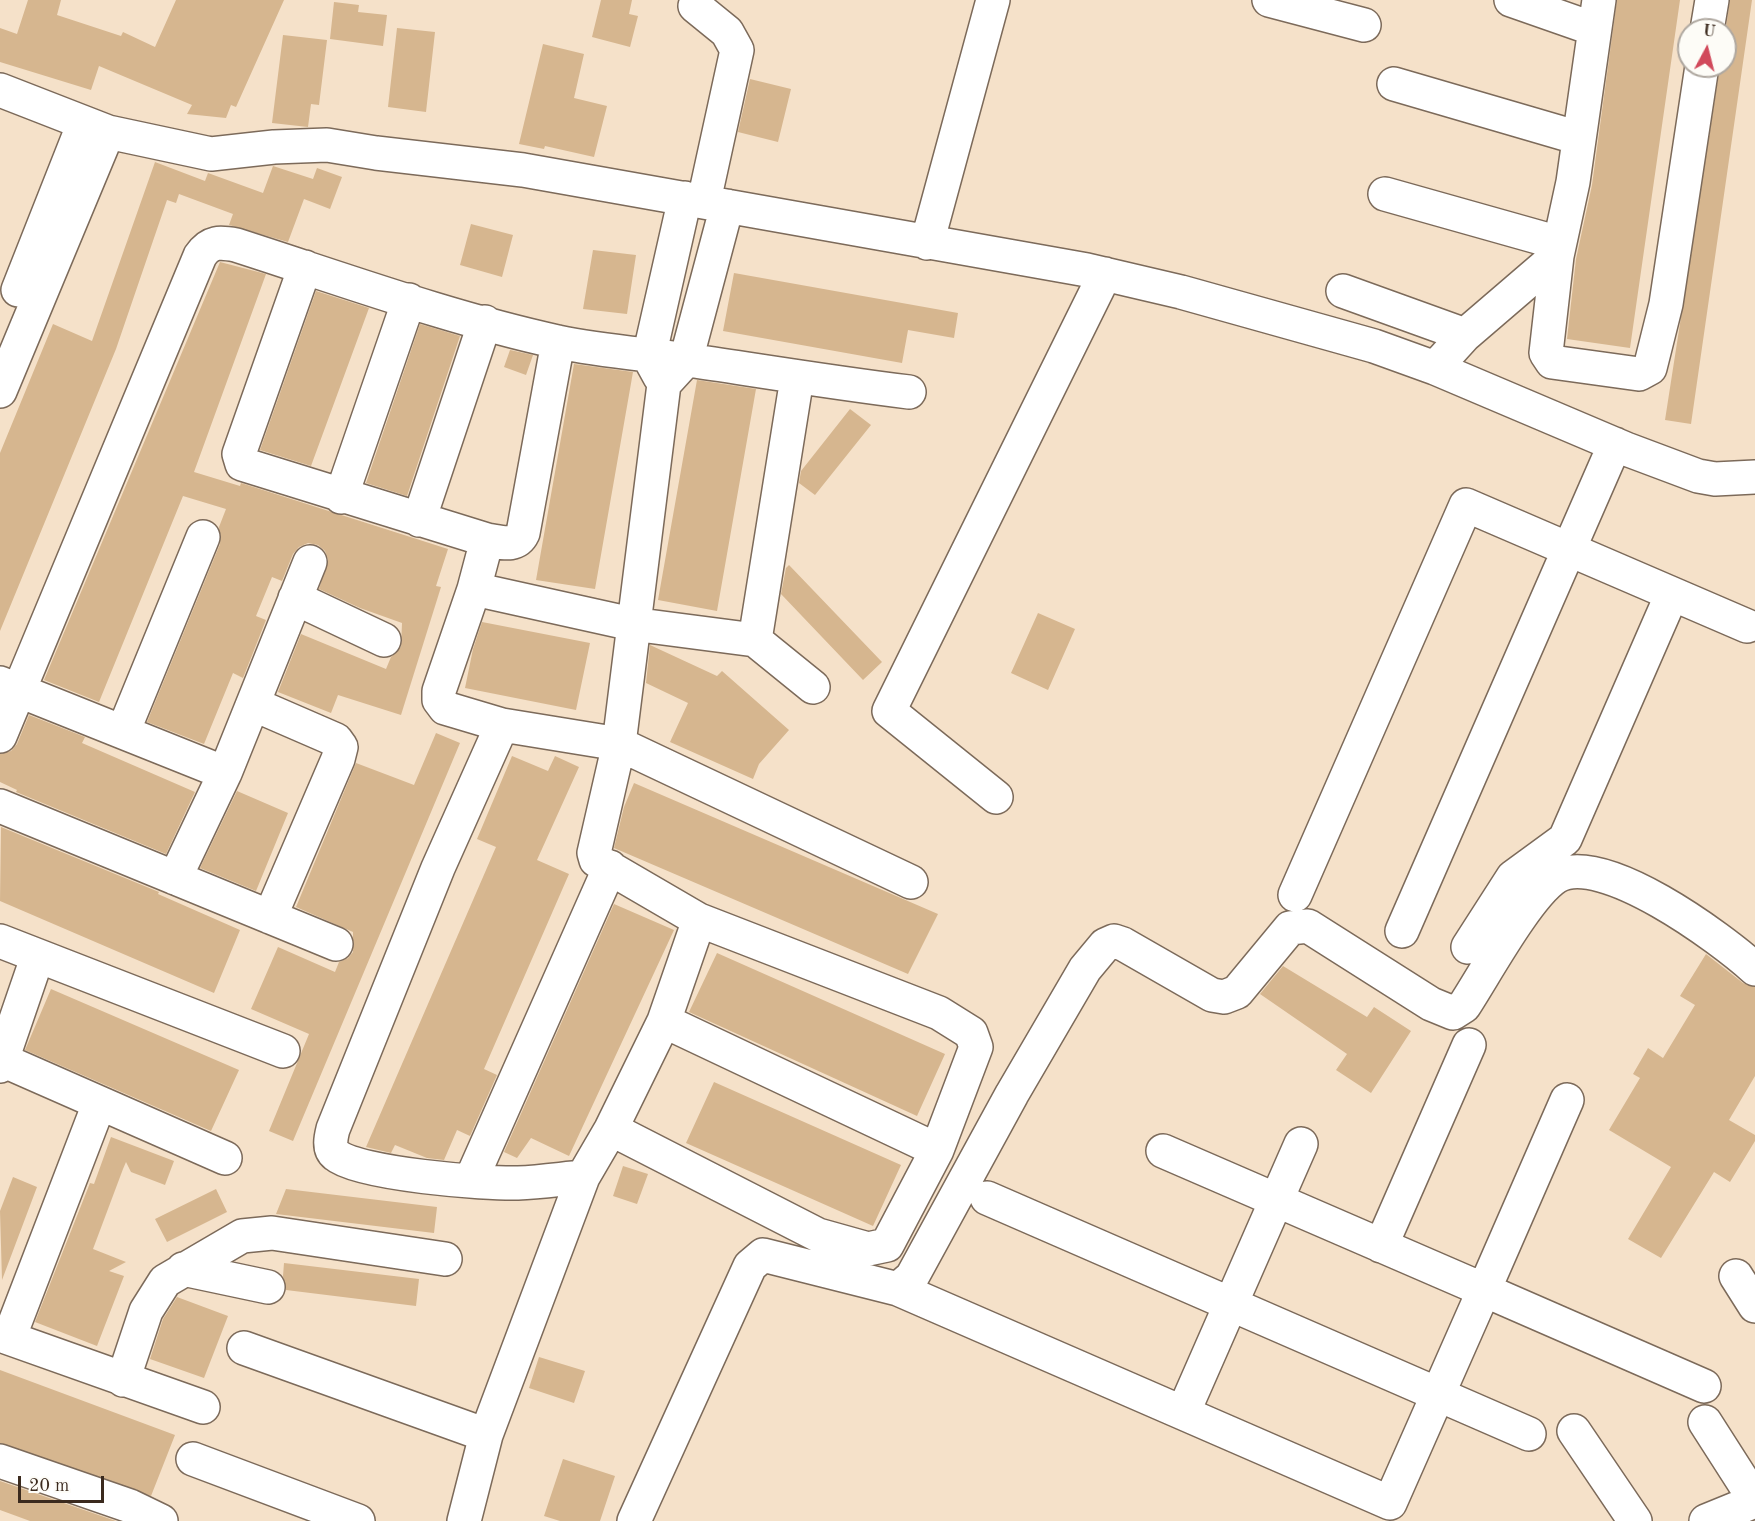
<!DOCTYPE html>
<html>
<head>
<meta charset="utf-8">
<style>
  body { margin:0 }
  #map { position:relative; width:1755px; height:1521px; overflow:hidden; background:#f5e1c9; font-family:"Old Standard TT",serif }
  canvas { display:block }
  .north { position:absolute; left:1677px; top:18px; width:60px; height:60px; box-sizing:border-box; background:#fdfcf7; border:2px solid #afa8a0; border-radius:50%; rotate:7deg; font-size:16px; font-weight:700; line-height:24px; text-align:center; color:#3b2a1e }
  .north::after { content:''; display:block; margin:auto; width:21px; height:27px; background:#d1495b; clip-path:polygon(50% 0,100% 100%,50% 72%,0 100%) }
  .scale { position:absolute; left:18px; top:1476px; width:86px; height:27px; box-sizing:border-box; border:3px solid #3b2a1e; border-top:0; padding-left:8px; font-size:18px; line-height:21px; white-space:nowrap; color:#3b2a1e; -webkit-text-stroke:4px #fdfcf7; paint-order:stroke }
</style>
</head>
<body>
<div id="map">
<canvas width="1755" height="1521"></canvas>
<div class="north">U</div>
<div class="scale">20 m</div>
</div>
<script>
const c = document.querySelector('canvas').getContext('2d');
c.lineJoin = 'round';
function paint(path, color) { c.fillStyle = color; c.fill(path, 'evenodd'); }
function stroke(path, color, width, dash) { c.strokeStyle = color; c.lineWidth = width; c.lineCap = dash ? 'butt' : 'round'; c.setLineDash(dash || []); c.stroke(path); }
paint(new Path2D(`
  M28,0h33l-4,15 64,21 2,-4 32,15 21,-47h108l-48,107 -5,-2 -5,13 -39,-4 5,-9 -93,-39 -8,24 -91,-28v-34l17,6z
  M601,0h31l-3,14 9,2 -8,31 -38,-10z
  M1617,0h63l-50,348 -63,-9 9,-80 16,-74z
  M1730,0h22l-61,424 -26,-4 55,-354h5v-32z
  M334,2l25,3 -1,7 29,3 -4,31 -53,-7z
  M397,28l38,4 -9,80 -38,-5z
  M283,35l44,5 -8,65 -8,-1 -3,23 -36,-4z
  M543,44l41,10 -10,44 33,8 -13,51 -49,-11 -1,3 -25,-5z
  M750,79l41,10 -13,53 -40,-10z
  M155,162l50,19 3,-8 55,20 10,-27 40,13 4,-11 25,9 -12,32 -26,-10 -16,43 -59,-17 4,-11 -54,-20 -3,9 -9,-3 -51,149 -116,282v-178l53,-129 39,17z
  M471,224l42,11 -11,42 -42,-12z
  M593,250l43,5 -9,59 -44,-5z
  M220,262l46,12 -72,198 46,14 1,-3 207,66 -12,37 5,1 -40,128 -63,-20 -7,18 -53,-21 23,-58 85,35 5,-12 10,-10 1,-24 -42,-15 -41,-19 9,-30 -3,-8 -7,-6 -10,-2 -9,4 -6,7 -11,27 -10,-4 -16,39 10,4 -23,58 -10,-5 -29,71 -57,-22 73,-178 -1,-17 7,-18 -43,-13 -84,206 -55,-22z
  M734,273l224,40 -4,25 -46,-8 -6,33 -179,-32z
  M316,291l53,17 -58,158 -51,-16z
  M420,324l40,12 -53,160 -41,-13z
  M510,350l23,5 -7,20 -22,-8z
  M574,364l59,8 -38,217 -59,-9z
  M697,380l59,9 -39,222 -59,-11z
  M850,409l21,16 -56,70 -16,-12 2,-12z
  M789,565l93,97 -19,18 -82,-86 5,-26z
  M1038,613l37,16 -27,61 -37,-17z
  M482,622l108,21 -14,67 -111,-22 8,-39z
  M650,645l67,31 5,-5 67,59 -30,34 -6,15 -83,-37 18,-39 -42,-20z
  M29,715l56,22 -3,6 113,49 -29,62 -150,-62 1,-2 -17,-8v-28l11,-3 6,-7z
  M436,733l24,10 -167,398 -24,-10 40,-97 -58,-25 27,-62 57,25 4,-10 9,-4 5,-6v-20l-57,-25 60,-144 58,22z
  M512,756l36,15 7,-15 24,11 -42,93 32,14 -85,195 13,6 -27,61 -13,-6 -13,30 -17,-2 -32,-13 -4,8 -25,-6 130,-300 -19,-8z
  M634,783l304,131 -30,60 -294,-126 10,-41z
  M237,791l51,22 -32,78 -56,-23z
  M1,827l158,65 -1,2 82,36 -26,63 -214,-92z
  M614,904l60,26 -105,226 -38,-18 -14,20 -13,-6z
  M717,953l228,101 -28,62 -228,-104z
  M1706,954l37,29 12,4v89l-26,44 26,15v6l-25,41 -16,-10 -53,86 -33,-19 43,-72 -62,-37 31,-52 -7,-4 15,-26 15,10 32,-53 -15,-9z
  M1283,966l84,51 7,-10 37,24 -40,62 -35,-23 11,-16 -87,-60z
  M51,989l188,81 -28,61 -186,-81z
  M714,1082l187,83 -28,61 -187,-83z
  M111,1137l63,24 -9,24 -34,-13 -5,-10 -3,7 -30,80 33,13 -17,9 15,5 -27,70 -62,-24 55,-139 4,1z
  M623,1166l25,8 -11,30 -24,-8z
  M13,1177l24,10 -35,93 -2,-69z
  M216,1189l11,23 -60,30 -12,-23z
  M286,1189l151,18 -3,26 -158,-19z
  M284,1263l135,16 -3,27 -130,-16 -3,-14z
  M177,1297l51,19 -24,62 -54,-19 13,-40z
  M539,1357l46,14 -11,32 -45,-15z
  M0,1370l175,65 -24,61 -151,-53z
  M563,1459l52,17 -15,45h-40l-16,-5z
  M0,1481l116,40h-86l-30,-11z`), '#d6b68f');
const minor = new Path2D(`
  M1269,0l95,25
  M1511,0l83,29
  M1599,0l-26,182 -16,74 -11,97 6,9 87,12 11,-6 16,-64 36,-238
  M695,6l32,26 10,18 -33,151
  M1707,30l5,-30
  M1394,84l185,54
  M0,90l108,42 103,22 63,-7 53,-2 49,8 147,17 564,100 94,22 193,54 61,22 191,81 72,27 17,3 40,-2
  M1385,194l174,49
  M927,243l66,-243
  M305,267l-66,187 3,10 245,76c14,2 29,8 36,-7l35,-191
  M18,290l66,-167
  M1343,291l122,44
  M1435,368l30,-33 92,-79
  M660,377l-11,-20 36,-159
  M0,391l108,-259
  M341,497l68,-197
  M419,520l66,-198
  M487,540l-13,49 158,35 123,16 58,47
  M474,589l-35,102v9l6,8 57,17 -64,143 -105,261c-2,8 -5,20 3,26 22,19 150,29 182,28 22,-1 43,-4 65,-6
  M295,598l89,42
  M755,640l42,-262
  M0,683l225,90 85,-211
  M253,704l83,36 5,7 -3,12 -68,158
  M502,725l117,19 292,138
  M123,732l80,-195
  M0,736l200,-480c10,-15 20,-14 36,-11 106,34 213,73 322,97 43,9 87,12 130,18 74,11 147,23 221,32
  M996,797l-107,-86 216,-437
  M0,806l336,138
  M175,878l50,-105
  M1295,895l171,-390 281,121
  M1402,931l213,-487
  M0,941l283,110
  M1468,947l45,-70 52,-38 107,-245
  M664,1021l273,129 39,-103 -5,-14 -32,-20 -240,-93 -103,-60 -2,-7 25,-109 45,-360 22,-24 41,-154
  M0,1059l225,99
  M0,1066l37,-108
  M1567,1100l-83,190 220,96
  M611,1129l207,106 50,14 19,-4 50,-95
  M471,1180l139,-313
  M987,1198l542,236
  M1381,1246l88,-201
  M183,1269l85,18
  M1736,1276l19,30
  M898,1289l492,214 94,-213 -321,-139
  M0,1335l203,72
  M9,1338l90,-234
  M244,1348l242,87
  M123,1380l23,-69 19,-30 77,-45 30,-3 173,26
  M1183,1413l118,-269
  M1705,1422l50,78
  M1574,1431l61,90
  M193,1459l165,62
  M0,1461l130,45 31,15
  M464,1521l22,-86 97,-258 28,-48 53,-108 35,-101
  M634,1521l116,-255 13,-11 135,34 14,-12 100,-183 73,-125 20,-24 9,-4 9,3 89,51 12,2 13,-5 53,-64 18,-2 123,78 22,9 11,-7c21,-32 63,-110 92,-129 45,-28 166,62 199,92
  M1706,1521l49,-20`);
stroke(minor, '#7c6a5a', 36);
stroke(minor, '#fff', 33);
</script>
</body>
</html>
